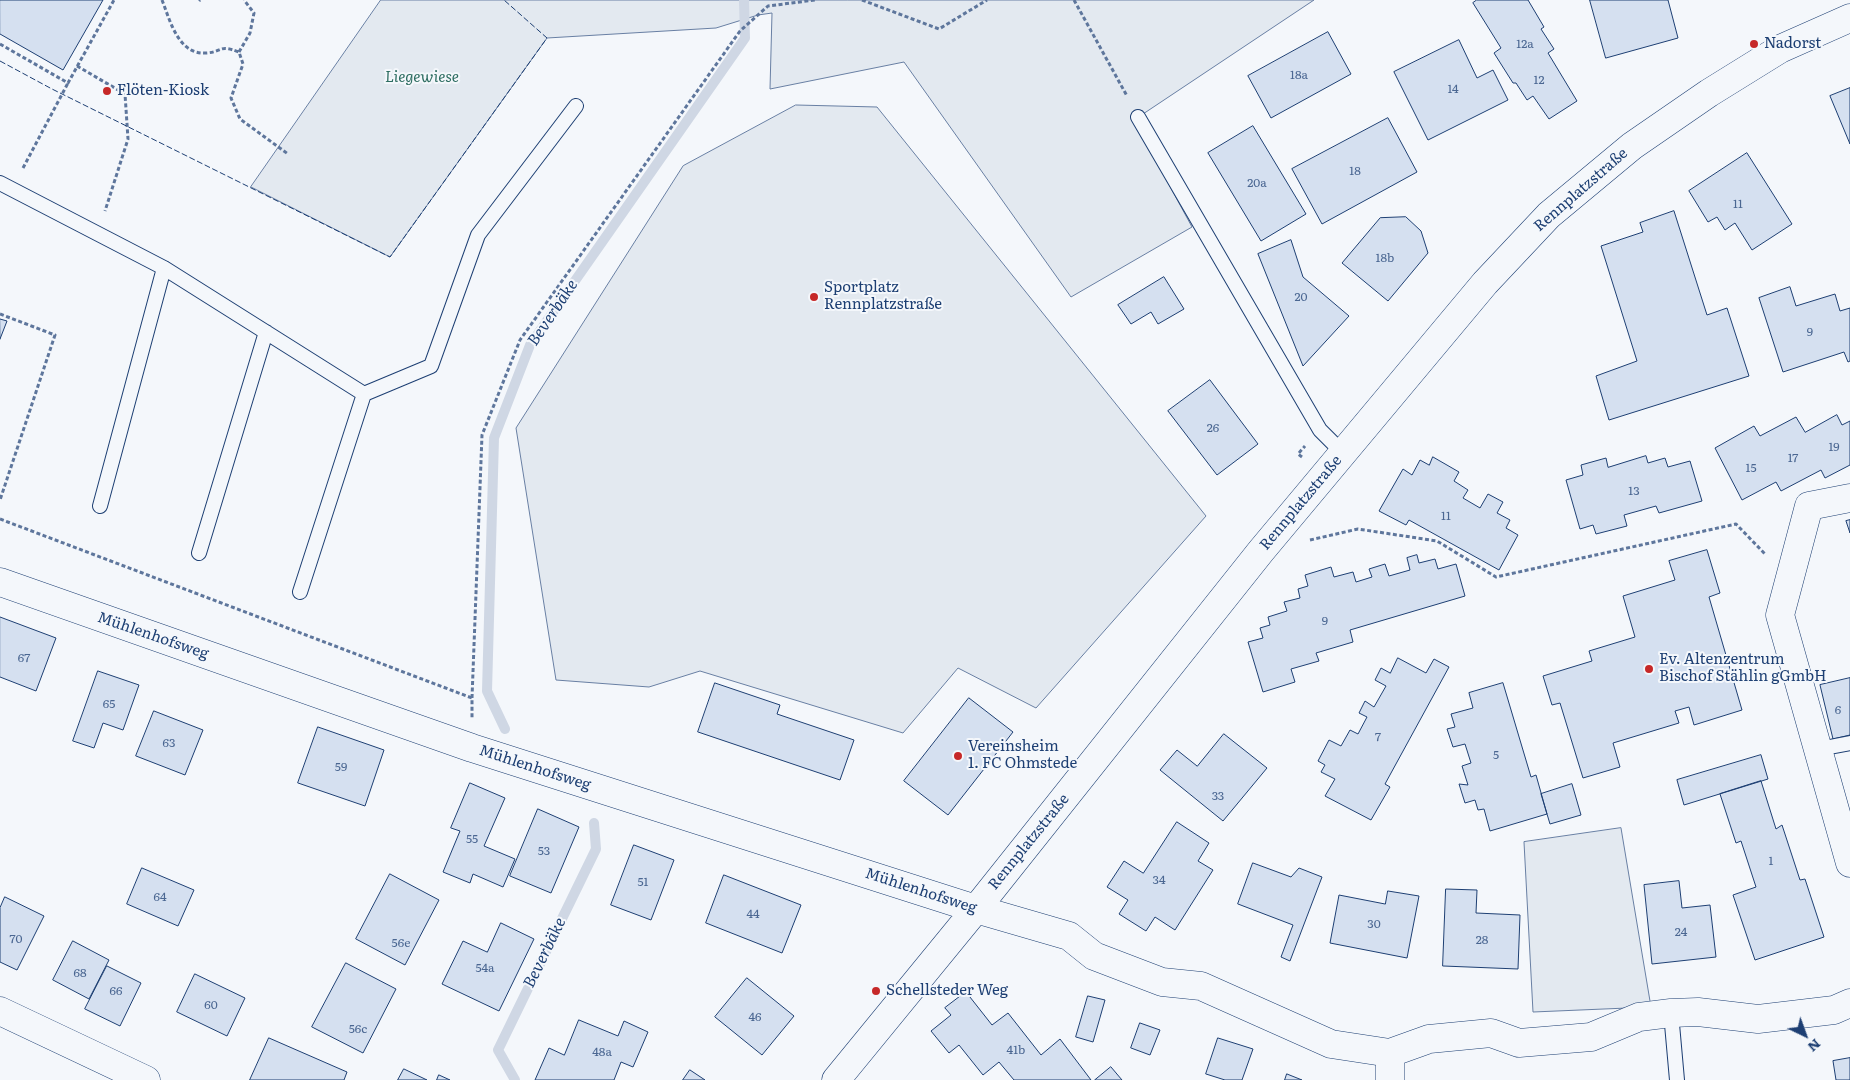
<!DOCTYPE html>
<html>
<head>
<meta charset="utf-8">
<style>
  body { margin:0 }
  #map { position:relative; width:1850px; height:1080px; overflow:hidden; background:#f4f7fb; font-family:Literata,serif }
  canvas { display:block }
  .north { position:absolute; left:1780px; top:1010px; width:50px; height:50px; -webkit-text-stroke:4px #f4f7fb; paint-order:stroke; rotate:138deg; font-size:14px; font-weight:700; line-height:20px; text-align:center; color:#1d3f73 }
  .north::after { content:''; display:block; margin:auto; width:18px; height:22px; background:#1d3f73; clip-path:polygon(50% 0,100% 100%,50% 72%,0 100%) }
</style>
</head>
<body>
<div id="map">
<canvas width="1850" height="1080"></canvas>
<div class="north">N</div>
</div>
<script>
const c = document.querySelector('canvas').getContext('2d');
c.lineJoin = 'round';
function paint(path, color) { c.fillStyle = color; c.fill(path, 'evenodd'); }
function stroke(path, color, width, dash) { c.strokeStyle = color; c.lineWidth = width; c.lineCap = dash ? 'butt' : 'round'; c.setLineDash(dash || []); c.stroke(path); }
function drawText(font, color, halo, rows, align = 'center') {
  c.font = font + ' Literata,serif'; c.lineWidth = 4; c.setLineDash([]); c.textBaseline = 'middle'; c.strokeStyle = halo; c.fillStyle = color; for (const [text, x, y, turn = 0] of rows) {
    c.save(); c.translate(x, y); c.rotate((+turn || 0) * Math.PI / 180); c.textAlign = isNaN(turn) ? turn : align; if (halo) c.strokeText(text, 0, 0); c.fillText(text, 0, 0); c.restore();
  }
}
const green = new Path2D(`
  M381,0h933l-180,120 58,107 -121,70 -167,-235 -134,27 2,-76 -14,2 -42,13 -169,10 -157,219 -139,-70z
  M796,105l81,2 329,409 -170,192 -78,-40 -55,65 -203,-62 -51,16 -93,-7 -40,-252 167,-262z
  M1621,828l30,179 -118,5 -9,-170z`);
paint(green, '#e3e9f0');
stroke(green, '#687fa3', 1);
stroke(new Path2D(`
  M505,729l-18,-38 7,-253 36,-93 215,-307 -1,-38
  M515,1080l-17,-30 98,-201 -2,-26`), '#cfd7e4', 10);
const building = new Path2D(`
  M0,0h103l-40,70 -63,-36z
  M1477,0h51l16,27 -3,2 13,20 -6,4 29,48 -28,18 -16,-23 -6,4 -11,-17h-3l-19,-30 7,-5 -28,-45z
  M1590,0h78l10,38 -72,20z
  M1328,32l23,42 -80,44 -23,-42z
  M1459,40l18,38 16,-8 15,30 -80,40 -34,-68z
  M1850,88v56l-20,-48z
  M1388,118l29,54 -95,52 -30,-55z
  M1253,126l53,88 -45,27 -53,-88z
  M1747,153l45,71 -40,26 -17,-27 -10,7 -8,-13 -9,5 -19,-31z
  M1674,211l33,104 20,-7 22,68 -140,44 -13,-44 41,-15 -36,-115 42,-14 -3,-9z
  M1406,217l15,14 7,22 -40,48 -46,-38 38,-45z
  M1291,240l12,37 46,39 -46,50 -45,-112z
  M1164,277l20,32 -26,15 -7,-12 -20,12 -13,-19z
  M1790,287l6,19 39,-12 5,17 10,-3v53l-2,1 -4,-10 -61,20 -24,-74z
  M0,319l7,2 -7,18z
  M1210,380l48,64 -41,31 -49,-64z
  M1837,415l5,10 8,-4v44l-25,13 -4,-8 -40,21 -5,-9 -34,18 -27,-52 39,-22 6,10 36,-19 9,15z
  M1646,456l2,7 17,-5 3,9 22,-6 12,40 -43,12 -3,-7 -32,9 3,11 -31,8 -3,-9 -13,4 -14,-49 17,-5 -2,-10 25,-7 2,9z
  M1433,457l26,15 -5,9 14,9 -5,8 17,10 8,-14 15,8 -6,11 13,7 -4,8 12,7 -19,35 -90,-50 -3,5 -27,-14 24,-42 9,6 8,-15 9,5z
  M1850,520v13l-4,-12z
  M1707,550l13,43 -11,4 33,113 -48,15 -5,-18 -14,4 4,12 -66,20 7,24 -37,11 -23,-75 -8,2 -9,-29 49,-15 -3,-10 46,-14 -12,-41 52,-16 -6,-19z
  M1417,555l2,8 16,-4 3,10 18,-5 9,32 -115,34 3,12 -37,11 3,8 -28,8 4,13 -32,10 -15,-50 15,-4 -3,-10 10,-3 -2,-8 19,-6 -3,-9 16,-4 -2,-9 10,-3 -3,-11 26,-8 3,10 19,-5 3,10 16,-5 -3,-8 16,-5 4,12 21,-6 -3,-12z
  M0,617l56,21 -20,53 -36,-14z
  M1398,658l28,15 8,-14 15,8 -64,117 5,3 -19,33 -46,-24 10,-17 -14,-7 4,-7 -7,-4 11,-21 12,6 9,-16 8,4 9,-17 -8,-4 6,-12 9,6 12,-21 -11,-6 6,-12 9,5z
  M98,671l41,14 -16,45 -20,-7 -9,25 -21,-7z
  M1850,678v57l-17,4 -13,-54z
  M715,683l65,22 -3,9 77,26 -14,40 -142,-48z
  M1503,683l28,94 5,-2 11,39 -57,17 -6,-22 -6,1 -3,-10 -10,3 -6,-19 9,1 -6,-19 9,-3 -6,-19 -12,3 -6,-18 8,-2 -4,-13 22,-6 -4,-15z
  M969,698l44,34 -65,83 -44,-34z
  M154,711l49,19 -18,45 -49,-19z
  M318,727l66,23 -19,56 -67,-23z
  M1224,734l43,34 -44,53 -63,-51 17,-20 20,16z
  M1761,755l7,24 -84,26 -7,-25z
  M1761,781l15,48 6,-4 18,55 5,-1 19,58 -69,23 -22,-65 23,-8 -15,-46 -5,2 -16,-49z
  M470,783l35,15 -21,48 31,13 -12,28 -30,-13 -3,9 -27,-11 17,-41 -9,-3z
  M1572,784l9,31 -31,9 -9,-30z
  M538,809l41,18 -28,66 -41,-17z
  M1177,822l32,21 -11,18 15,9 -38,60 -20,-13 -9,14 -27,-17 9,-14 -21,-13 17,-26 19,12z
  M634,845l40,15 -23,60 -40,-15z
  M1253,863l38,14 8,-9 23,9 -32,84 -9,-4 12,-32 -55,-21z
  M142,868l52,22 -16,36 -51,-22z
  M390,874l49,26 -34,65 -49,-26z
  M724,875l77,30 -19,48 -76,-30z
  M1679,881l3,27 28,-3 6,52 -64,7 -8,-79z
  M1446,889l31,1 -1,23 44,2 -2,54 -75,-3z
  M1388,891l31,5 -12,62 -77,-15 9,-48 46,9z
  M5,897l39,19 -27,54 -17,-8v-54z
  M501,923l33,16 -35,72 -57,-27 21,-43 24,11z
  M73,941l36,19 -20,39 -36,-19z
  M346,963l50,26 -33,64 -51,-26z
  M107,966l34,17 -21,43 -35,-17z
  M195,974l50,24 -18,38 -50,-24z
  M747,978l47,38 -32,39 -47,-38z
  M966,992l26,33 16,-12 33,42 19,-16 31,41h-77l-15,-18 -16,13 -24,-30 -10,8 -18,-22 20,-16 -6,-7z
  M1088,996l17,4 -12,42 -17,-5z
  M579,1020l39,16 6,-15 24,11 -15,35 -12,-5 -7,18h-79l14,-32 15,7z
  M1140,1023l20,7 -10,25 -19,-7z
  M269,1038l78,34 -3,8h-94z
  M1218,1038l35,11 -11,31h-17l-19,-6z
  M1850,1058v22h-14l-3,-19z
  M1111,1067l11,13h-27z
  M404,1069l23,11h-29z
  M690,1070l15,10h-22z
  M1287,1074l15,6h-17z
  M439,1075l11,5h-13z`);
paint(building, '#d5e0f0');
stroke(building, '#1d3f73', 1);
const service = new Path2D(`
  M1138,117l182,313 23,23
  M0,183l164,85 200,126 67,-28 47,-131 98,-129
  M100,506l64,-238
  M199,553l67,-221
  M300,592l64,-198
  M1819,749l31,-6
  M1671,1013l6,67`);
const minor = new Path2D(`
  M1850,498l-41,8 -29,109 70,248
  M0,582l472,166 504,161 93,27 25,20 68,26 39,4 130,58 59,9 39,-14 62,-6 28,10 72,-6 48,-20 32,-4 27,-1 60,7 76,-9 16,-7
  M0,1011l146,69
  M836,1080l140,-171 285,-358 224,-268 64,-68 83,-69 77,-53 71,-44 70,-31
  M1390,1080v-27`);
stroke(service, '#1d3f73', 16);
stroke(minor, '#1d3f73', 29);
stroke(new Path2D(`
  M162,0c8,20 16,55 44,53 17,-1 12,-9 33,-1l4,12 -12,34 9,21 48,35
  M862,0l77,29 48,-29
  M1074,0l53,96
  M199,1l1,-1
  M0,44l68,39 46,-83
  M239,52l11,-19 4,-20 -10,-13
  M77,66l48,28 3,45 -23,72
  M23,168l45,-85
  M0,314l55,21 -55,165
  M1302,457l-4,-3 7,-8
  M0,519l472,179v20
  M1310,540l48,-11 79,12 59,36 240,-53 29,30
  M472,698l10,-263 38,-95 220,-309 28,-25 47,-6`), '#5e769c', 3, [4, 2.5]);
stroke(service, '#f4f7fb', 14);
stroke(minor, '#f4f7fb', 28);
stroke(new Path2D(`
  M0,61l52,28 338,168 157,-219 -43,-38`), '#1d3f73', 1, [6, 2.5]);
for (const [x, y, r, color] of [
  [1754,44,5,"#c62828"],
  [107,91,5,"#c62828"],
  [814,297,5,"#c62828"],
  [1649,669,5,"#c62828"],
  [958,756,5,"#c62828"],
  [876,991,5,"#c62828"]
]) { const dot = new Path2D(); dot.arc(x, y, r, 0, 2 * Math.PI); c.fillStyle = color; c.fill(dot); stroke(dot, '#f4f7fb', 2); }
drawText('12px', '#4b6792', null, [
  ["12a",1525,44],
  ["18a",1299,75],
  ["12",1539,80],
  ["14",1453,89],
  ["18",1355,171],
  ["20a",1257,183],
  ["11",1738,204],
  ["18b",1385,258],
  ["20",1301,297],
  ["9",1810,332],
  ["26",1213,428],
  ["19",1834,447],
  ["17",1793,458],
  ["15",1751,468],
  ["13",1634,491],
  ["11",1446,516],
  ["9",1325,621],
  ["67",24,658],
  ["65",109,704],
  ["6",1838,710],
  ["7",1378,737],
  ["63",169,743],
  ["5",1496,755],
  ["59",341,767],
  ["33",1218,796],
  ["55",472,839],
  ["53",544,851],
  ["1",1771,861],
  ["34",1159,880],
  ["51",643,882],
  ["64",160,897],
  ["44",753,914],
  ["30",1374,924],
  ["24",1681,932],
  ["70",16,939],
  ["28",1482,940],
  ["56e",401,943],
  ["54a",485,968],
  ["68",80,973],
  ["66",116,991],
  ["60",211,1005],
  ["46",755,1017],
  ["56c",358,1029],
  ["41b",1016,1050],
  ["48a",602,1052]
]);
drawText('15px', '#1d3f73', '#f4f7fb', [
  ["Nadorst",1764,44],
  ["Flöten-Kiosk",117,91],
  ["Sportplatz",824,288],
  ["Rennplatzstraße",824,305],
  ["Ev. Altenzentrum",1659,660],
  ["Bischof Stählin gGmbH",1659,677],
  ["Vereinsheim",968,747],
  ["1. FC Ohmstede",968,764],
  ["Schellsteder Weg",886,991]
], 'left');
drawText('italic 15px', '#2c6c60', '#f4f7fb', [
  ["Liegewiese",422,78]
]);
drawText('15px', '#1d3f73', '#f4f7fb', [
  ["Rennplatzstraße",1581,190,-41],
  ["Rennplatzstraße",1301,503,-50],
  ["Mühlenhofsweg",153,636,19],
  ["Mühlenhofsweg",535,768,18],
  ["Rennplatzstraße",1029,842,-51],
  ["Mühlenhofsweg",921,891,18]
]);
drawText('italic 16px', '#1d3f73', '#f4f7fb', [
  ["Beverbäke",553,313,-56],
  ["Beverbäke",545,953,-64]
]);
</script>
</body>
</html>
